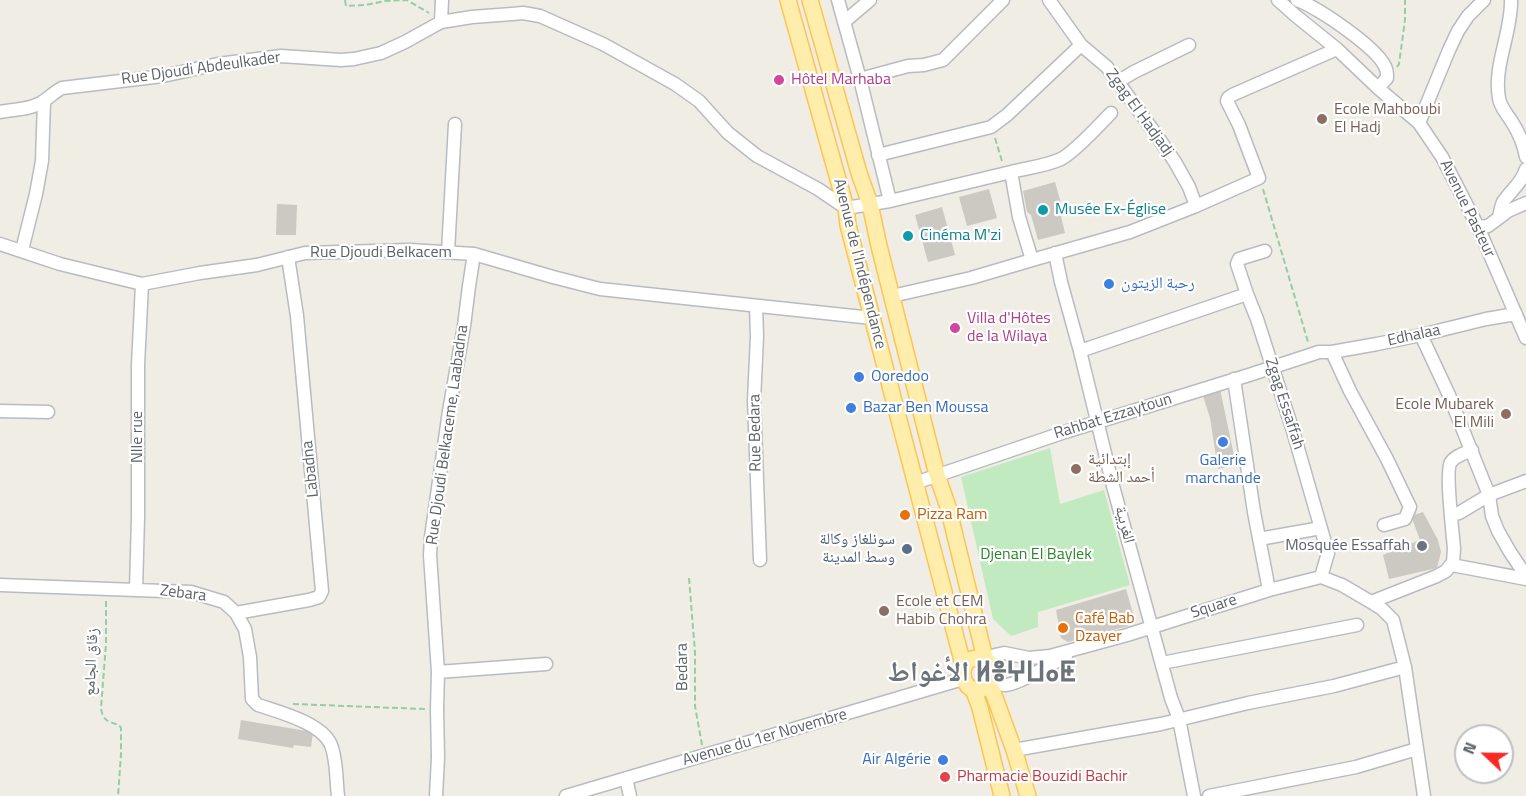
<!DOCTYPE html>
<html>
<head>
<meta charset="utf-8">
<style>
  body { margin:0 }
  #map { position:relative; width:1526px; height:796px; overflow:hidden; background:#f0ede5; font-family:"Titillium Web",sans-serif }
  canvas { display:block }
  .north { position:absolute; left:1454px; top:724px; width:60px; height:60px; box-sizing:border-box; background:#fff; border:2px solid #bec0c2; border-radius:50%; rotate:292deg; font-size:16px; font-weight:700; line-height:24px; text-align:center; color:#5d6267 }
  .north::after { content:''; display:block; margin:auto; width:21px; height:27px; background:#f82a23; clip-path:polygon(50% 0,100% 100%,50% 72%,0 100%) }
</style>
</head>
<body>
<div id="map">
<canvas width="1526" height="796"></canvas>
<div class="north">N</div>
</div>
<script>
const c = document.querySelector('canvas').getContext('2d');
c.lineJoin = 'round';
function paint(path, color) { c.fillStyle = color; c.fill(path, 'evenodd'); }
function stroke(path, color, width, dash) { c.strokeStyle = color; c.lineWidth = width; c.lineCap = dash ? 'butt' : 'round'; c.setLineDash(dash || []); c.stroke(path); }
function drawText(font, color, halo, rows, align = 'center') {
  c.font = font + ' "Titillium Web","Noto Naskh Arabic","Noto Sans Tifinagh",sans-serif'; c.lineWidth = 4.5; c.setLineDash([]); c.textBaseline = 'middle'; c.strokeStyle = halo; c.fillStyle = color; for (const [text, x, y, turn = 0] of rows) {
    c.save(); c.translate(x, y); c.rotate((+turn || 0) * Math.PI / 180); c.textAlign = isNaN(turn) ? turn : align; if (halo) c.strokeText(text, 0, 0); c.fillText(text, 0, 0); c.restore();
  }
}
paint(new Path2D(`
  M1050,448l10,56 44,-14 26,95 -92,27v15l-27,9 -18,-17 -32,-142z`), '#c2eac0');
paint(new Path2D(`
  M1055,182l6,21 -2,5 6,25 -27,7 -7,-25 -4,-3 -4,-21z
  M989,189l8,29 -30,8 -8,-29z
  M277,204l20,1 -1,30h-20z
  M942,207l13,48 -27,7 -13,-47z
  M1220,389l16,76 -18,4 -8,-51 -7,-22z
  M1423,512l15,28 3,12 -4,16 -48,11 -6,-24 37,-15 -9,-24z
  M1126,589l8,28 -6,9 -60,16 -7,-4 -5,-28z
  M241,720l72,12 -2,15 -17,-2 -1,3 -55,-9z`), '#ccc8c2');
const minor = new Path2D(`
  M838,0l22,79 30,122
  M1049,0l32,45 26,22 48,66 20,29 14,25 7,19
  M1278,0l18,16 41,33 41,39 41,35 23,34 36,70 48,111
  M1297,0c20,7 83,49 89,69 1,2 1,7 1,9l-9,10
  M1511,0c1,32 -18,66 -12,98 1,9 8,16 13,24 7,11 12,23 14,35
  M441,22l1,-22
  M844,22l26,-22
  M860,79l48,-13 16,-1 19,-5 60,-60
  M1117,82l17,-10 55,-27
  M0,112c13,-3 31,-2 42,-10 7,-4 12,-10 20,-14l101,-12 55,-12 63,-8 60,4 13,-1 27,-6 24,-11 36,-20 31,-5 40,-3 11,-1 17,3 63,28 72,40 24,17 29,32 29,23 61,33 28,19 44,-7 121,-29 8,45 13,43 98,-28 66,-26 63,-28 -20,-53 -12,-24 1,-3 4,-3 105,-46
  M1419,123l30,-73 9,-19 10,-15 16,-16
  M878,155l113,-28 16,-12 74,-70
  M1011,172c16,-4 35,-6 50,-13 15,-8 37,-33 50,-46
  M1499,217c1,-5 2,-10 4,-15 8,-12 19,-19 23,-33
  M1478,227l10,-1 20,-15 18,-8
  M0,244l60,20 82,20 58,-11 57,-8 48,-12 105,-3 64,4 79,23 47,12 272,29
  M22,250l14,-56 6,-33 2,-59
  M1265,251l-26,8 -2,5 10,30 10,25 36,112 35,122 -7,24
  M448,252l7,-128
  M1055,253l6,29 19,69 33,135 58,212 8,21 15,77
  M892,296l79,-18 61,-18
  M756,306l1,30 -3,65 6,159
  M1421,335l28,60 40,100 3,21 6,15 12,21 16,24
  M1080,351l167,-57
  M1332,352l18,39 37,68 23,48 -5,12 -21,6
  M1234,379l20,133 15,78
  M0,411l48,1
  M915,483l150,-51 184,-57 70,-23h13l45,-8 44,-9 65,-16 30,-5
  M1452,515l7,-2 30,-18 37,-14
  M1259,539l62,-11
  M1452,565l74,14
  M0,585l191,7 33,10 12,11 9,16 5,28 2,42 6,6c21,7 64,18 73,40 6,15 5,35 7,51
  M136,590l2,-73v-152l4,-81
  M1371,602l66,-26 9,-5 7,-9 1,-13c-1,-14 -9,-79 -3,-87 4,-6 14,-9 21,-12
  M236,613l73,-13 10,-3 3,-6 -25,-275 -9,-59
  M988,661l7,-6 9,-2 25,5 21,-2 77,-21 142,-45 52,-13 21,8 29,17 11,7 11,11 12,47 19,129
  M1162,663l195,-38
  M438,672l108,-8
  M992,682c4,1 9,3 14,3 13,-1 47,-22 60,-29
  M1014,750l147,-26 87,-21 86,-17 71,-19
  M626,778l4,18
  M436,796l2,-39 -1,-48 1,-37 -8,-117 1,-18 18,-126 15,-85 5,-40 5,-32
  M566,796l397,-117
  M1209,796l147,-29 61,-18`);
const major = new Path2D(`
  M788,0l58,208 2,17 8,31 108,412
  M810,0l49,173 11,31 9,42 58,229 11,32 34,139c1,4 2,10 4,13 2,3 5,5 6,7 4,8 1,17 -6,21 -26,16 -35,-39 0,-27
  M990,684l24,66 14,46
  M973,689l7,19 22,88`);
stroke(minor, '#b8bbc0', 15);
stroke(major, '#fdc551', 18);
stroke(new Path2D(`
  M345,0l1,6 20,-1 19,-4 22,-1 22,13
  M1397,67l2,-3 6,-44v-20
  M995,138l7,23
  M1263,189l45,153
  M689,578l6,74v54l7,39
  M106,601v43l-5,64c2,13 6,13 18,17l2,3v26l-3,42
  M293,704l132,5`), '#97cca4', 2, [6, 3]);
stroke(minor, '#fff', 12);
stroke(major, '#ffedab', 15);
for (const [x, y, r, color] of [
  [779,80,6,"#d1479c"],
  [1322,119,6,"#8d6e63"],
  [1043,210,6,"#0f9aa8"],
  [908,236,6,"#0f9aa8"],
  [1109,284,6,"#3f7fe0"],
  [955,328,6,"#d1479c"],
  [859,377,6,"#3f7fe0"],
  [851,408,6,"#3f7fe0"],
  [1506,414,6,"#8d6e63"],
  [1223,442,6,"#3f7fe0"],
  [1076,469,6,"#8d6e63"],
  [905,515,6,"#e8710a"],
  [1422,546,6,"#6b7280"],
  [907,549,6,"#5c6f8a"],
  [884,611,6,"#8d6e63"],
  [1063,628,6,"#e8710a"],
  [943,760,6,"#3f7fe0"],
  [945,777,6,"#e0444e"]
]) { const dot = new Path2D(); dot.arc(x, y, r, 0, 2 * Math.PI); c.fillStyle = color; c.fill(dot); stroke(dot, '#fff', 2); }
drawText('16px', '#5d6267', '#fff', [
  ["Rue Djoudi Abdeulkader",201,69,-8],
  ["Zgag El Hadjadj",1139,113,54],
  ["Avenue Pasteur",1467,209,64],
  ["Rue Djoudi Belkacem",381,253],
  ["Avenue de l'Indépendance",859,264,76],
  ["Edhalaa",1414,336,-12],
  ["Zgag Essaffah",1284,404,72],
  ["Rahbat Ezzaytoun",1113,417,-17],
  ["Rue Bedara",756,433,-91],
  ["Rue Djoudi Belkaceme, Laabadna",448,435,-82],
  ["Nlle rue",138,437,-90],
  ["Labadna",311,469,-96],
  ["الغربية",1124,525,75],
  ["Zebara",183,594,7],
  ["Square",1214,607,-18],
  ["زقاق الجامع",92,662,-87],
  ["Bedara",683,667,-91],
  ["Avenue du 1er Novembre",765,738,-16]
]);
drawText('16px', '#b23c85', '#fff', [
  ["Hôtel Marhaba",791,80],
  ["Villa d'Hôtes",967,319],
  ["de la Wilaya",967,337]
], 'left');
drawText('16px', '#785e54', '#fff', [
  ["Ecole Mahboubi",1334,110],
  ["El Hadj",1334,128],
  ["Ecole Mubarek",1494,405,"right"],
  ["El Mili",1494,423,"right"],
  ["إبتدائية",1088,460],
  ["أحمد الشطة",1088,478],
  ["Ecole et CEM",896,602],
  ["Habib Chohra",896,620]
], 'left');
drawText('16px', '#0d838f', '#fff', [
  ["Musée Ex-Église",1055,210],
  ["Cinéma M'zi",920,236]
], 'left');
drawText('16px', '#366cbe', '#fff', [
  ["رحبة الزيتون",1121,284],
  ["Ooredoo",871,377],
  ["Bazar Ben Moussa",863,408],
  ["Galerie",1223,461,"center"],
  ["marchande",1223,479,"center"],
  ["Air Algérie",931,760,"right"]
], 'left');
drawText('16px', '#c56008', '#fff', [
  ["Pizza Ram",917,515],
  ["Café Bab",1075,619],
  ["Dzayer",1075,637]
], 'left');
drawText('16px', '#4e5e75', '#fff', [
  ["سونلغاز وكالة",895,540],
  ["وسط المدينة",895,558]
], 'right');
drawText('16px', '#5b616d', '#fff', [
  ["Mosquée Essaffah",1410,546]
], 'right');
drawText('16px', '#2d852d', '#fff', [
  ["Djenan El Baylek",1036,555]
]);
drawText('16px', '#be3a42', '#fff', [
  ["Pharmacie Bouzidi Bachir",957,777]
], 'left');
drawText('bold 28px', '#6d7479', '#fff', [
  ["الأغواط ⵍⴻⵖⵡⴰⵟ",982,674]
]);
</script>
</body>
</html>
